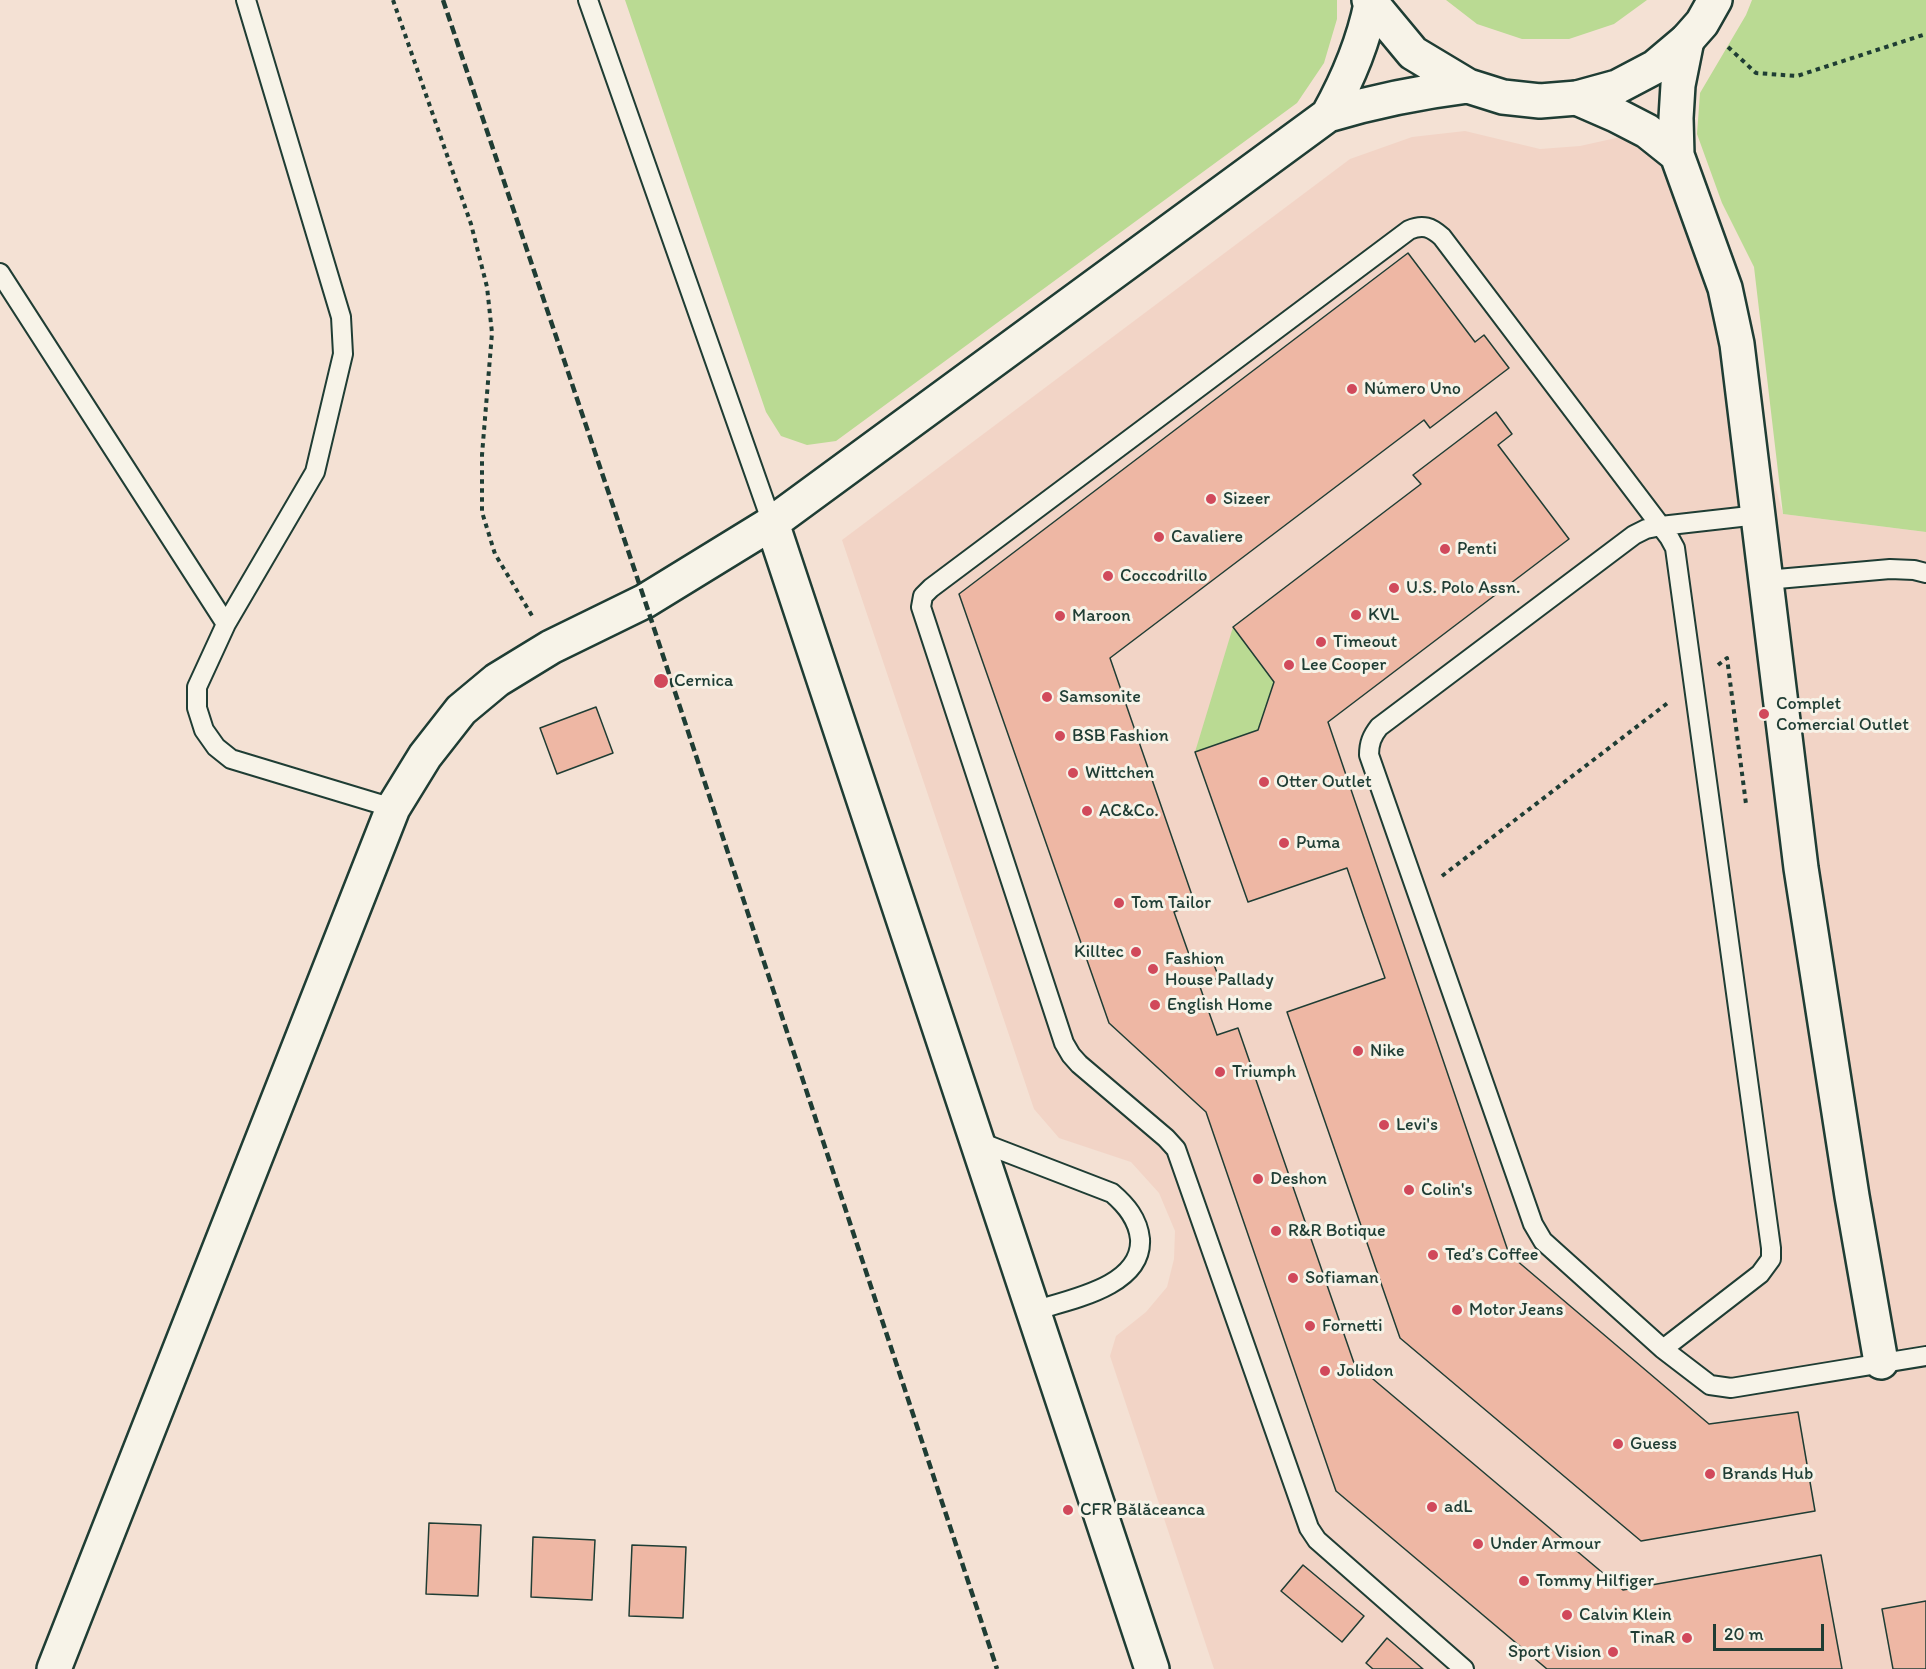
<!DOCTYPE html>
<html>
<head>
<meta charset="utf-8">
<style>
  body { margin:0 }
  #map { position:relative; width:1926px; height:1669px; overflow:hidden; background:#f4e1d4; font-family:Itim,sans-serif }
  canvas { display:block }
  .scale { position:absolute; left:1713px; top:1624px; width:111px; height:27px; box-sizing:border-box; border:3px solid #1f3d34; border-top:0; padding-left:8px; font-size:18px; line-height:21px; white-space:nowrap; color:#1f3d34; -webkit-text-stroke:4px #f7f3e8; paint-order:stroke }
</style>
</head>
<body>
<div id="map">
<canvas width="1926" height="1669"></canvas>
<div class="scale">20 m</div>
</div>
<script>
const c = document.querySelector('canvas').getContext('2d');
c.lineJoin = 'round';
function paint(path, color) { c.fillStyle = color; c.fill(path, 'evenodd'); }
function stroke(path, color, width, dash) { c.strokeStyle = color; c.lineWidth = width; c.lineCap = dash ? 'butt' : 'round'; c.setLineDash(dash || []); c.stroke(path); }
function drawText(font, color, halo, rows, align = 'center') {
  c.font = font + ' Itim,sans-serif'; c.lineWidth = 6; c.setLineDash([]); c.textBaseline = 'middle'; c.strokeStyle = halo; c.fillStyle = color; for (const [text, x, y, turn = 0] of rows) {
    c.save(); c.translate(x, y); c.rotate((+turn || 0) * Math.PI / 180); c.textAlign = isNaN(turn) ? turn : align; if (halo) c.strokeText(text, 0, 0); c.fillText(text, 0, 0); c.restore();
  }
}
paint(new Path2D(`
  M1672,117l111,397 143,18v1137h-712l-104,-313 6,-20 30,-24 21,-25 7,-28 1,-28 -16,-38 -28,-31 -72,-24 -25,-29 -192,-569 508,-381 62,-22 53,-6 75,18 40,-3 45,-10z`), '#f2d4c6');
paint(new Path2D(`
  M625,0h712v19l-13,44 -27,40 -461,338 -29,4 -26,-9 -15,-24z
  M1446,0h201l-33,24 -45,15h-47l-45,-15z
  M1752,0h174v532l-143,-18 -29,-247 -32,-64 -25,-69 3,-41 46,-78z
  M1233,627l41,55 -16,48 -63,22z`), '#bada93');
const building = new Path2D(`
  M1408,253l67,89 9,-7 25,33 -79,60 -6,-8 -314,238 85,246 -21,8 17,48 19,-6 9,24 -20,6 18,51 21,-7 116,335 269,227 198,-35 21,114h-295l-211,-178 -130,-379 -97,-89 -150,-429z
  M1496,412l16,22 -14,11 71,94 -241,183 181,532 200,170 89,-12 17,99 -174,30 -241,-203 -113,-326 98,-34 -22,-63 -16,-47 -99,34 -53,-150 63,-22 16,-48 -41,-55 188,-143 -8,-9z
  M596,707l17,46 -56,21 -17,-46z
  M429,1523l52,2 -3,71 -52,-2z
  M533,1537l62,3 -3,60 -61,-3z
  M632,1545l54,2 -3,71 -54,-2z
  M1303,1565l61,51 -22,26 -61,-51z
  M1926,1601v68h-33l-11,-60z
  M1387,1638l36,31h-50l-7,-6z`);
paint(building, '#eeb7a4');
stroke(building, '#1f3d34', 1.5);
const lane = new Path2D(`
  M246,0l95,317 2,37 -28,118 -89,152 -29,63v21l7,22 12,17 15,12 162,49
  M588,0l184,523
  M0,273l226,351
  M1758,515l-97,11 -15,3 -12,6 -255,192c-7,9 -10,16 -10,28l164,469 10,17 120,108 47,36 21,3 195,-32
  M1766,580l124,-11 24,1 12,3
  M977,1141l135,52c14,12 26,26 28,46 3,48 -72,61 -107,72
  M1464,1669l-147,-129 -8,-12 -133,-379 -10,-11 -87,-74 -8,-9 -7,-12 -143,-436 2,-11 8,-8 478,-358c14,-6 22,-3 33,7l227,300 6,11 96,700v11l-11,15 -97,75`);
const street = new Path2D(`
  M1687,40l-9,45 -2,33 1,37 48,133 12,56 64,524 51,328 29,166
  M1577,98l39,17 31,16 30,24`);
const secondary = new Path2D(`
  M1369,0l44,53 55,33 35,11 37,4 37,-3 40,-11 38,-20 32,-27 15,-17 13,-23
  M1328,115c20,-36 35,-71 43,-111
  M772,523l380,1146
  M54,1669l339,-861 32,-52 36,-46 36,-30 54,-33 94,-46 127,-78 556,-408c47,-14 92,-23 140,-29`);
stroke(lane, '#1f3d34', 22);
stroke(street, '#1f3d34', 38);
stroke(secondary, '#1f3d34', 38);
stroke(new Path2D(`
  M393,0l78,224 16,63 5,46 -10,122v57l13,42 39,65
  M1728,47l28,26 41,3 129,-42
  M1718,665l9,-7 19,146
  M1442,876l227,-174`), '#1f3d34', 4, [4.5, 4.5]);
stroke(lane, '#f7f3e8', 18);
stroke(street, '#f7f3e8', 33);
stroke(secondary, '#f7f3e8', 33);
stroke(new Path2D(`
  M443,0l202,601 352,1068`), '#1f3d34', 4.5, [9, 4.5]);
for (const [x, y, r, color] of [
  [1352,389,6,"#d1495b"],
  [1211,499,6,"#d1495b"],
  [1159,537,6,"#d1495b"],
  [1445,549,6,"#d1495b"],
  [1108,576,6,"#d1495b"],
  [1394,588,6,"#d1495b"],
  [1356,615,6,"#d1495b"],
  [1060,616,6,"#d1495b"],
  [1321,642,6,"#d1495b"],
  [1289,665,6,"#d1495b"],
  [661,681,8,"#d1495b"],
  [1047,697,6,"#d1495b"],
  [1764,714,6,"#d1495b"],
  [1060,736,6,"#d1495b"],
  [1073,773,6,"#d1495b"],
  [1264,782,6,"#d1495b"],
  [1087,811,6,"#d1495b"],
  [1284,843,6,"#d1495b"],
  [1119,903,6,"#d1495b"],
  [1136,952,6,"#d1495b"],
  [1153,969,6,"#d1495b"],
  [1155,1005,6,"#d1495b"],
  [1358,1051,6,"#d1495b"],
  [1220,1072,6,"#d1495b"],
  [1384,1125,6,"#d1495b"],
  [1258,1179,6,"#d1495b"],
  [1409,1190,6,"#d1495b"],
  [1276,1231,6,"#d1495b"],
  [1433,1255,6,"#d1495b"],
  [1293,1278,6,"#d1495b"],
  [1457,1310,6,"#d1495b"],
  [1310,1326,6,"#d1495b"],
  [1325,1371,6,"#d1495b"],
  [1618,1444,6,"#d1495b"],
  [1710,1474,6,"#d1495b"],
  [1432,1507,6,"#d1495b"],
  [1068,1510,6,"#d1495b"],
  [1478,1544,6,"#d1495b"],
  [1524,1581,6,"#d1495b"],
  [1567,1615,6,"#d1495b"],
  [1687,1638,6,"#d1495b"],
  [1613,1652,6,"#d1495b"]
]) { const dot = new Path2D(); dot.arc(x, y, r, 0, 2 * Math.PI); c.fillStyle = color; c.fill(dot); stroke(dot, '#f7f3e8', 2); }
drawText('18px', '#1f3d34', '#f7f3e8', [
  ["Número Uno",1364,389],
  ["Sizeer",1223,499],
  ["Cavaliere",1171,537],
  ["Penti",1457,549],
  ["Coccodrillo",1120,576],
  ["U.S. Polo Assn.",1406,588],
  ["KVL",1368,615],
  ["Maroon",1072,616],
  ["Timeout",1333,642],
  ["Lee Cooper",1301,665],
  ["Cernica",674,681],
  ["Samsonite",1059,697],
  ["Complet",1776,704],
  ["Comercial Outlet",1776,725],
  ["BSB Fashion",1072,736],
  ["Wittchen",1085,773],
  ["Otter Outlet",1276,782],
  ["AC&Co.",1099,811],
  ["Puma",1296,843],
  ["Tom Tailor",1131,903],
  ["Killtec",1124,952,"right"],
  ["Fashion",1165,959],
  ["House Pallady",1165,980],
  ["English Home",1167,1005],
  ["Nike",1370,1051],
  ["Triumph",1232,1072],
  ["Levi's",1396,1125],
  ["Deshon",1270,1179],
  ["Colin's",1421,1190],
  ["R&R Botique",1288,1231],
  ["Ted’s Coffee",1445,1255],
  ["Sofiaman",1305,1278],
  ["Motor Jeans",1469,1310],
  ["Fornetti",1322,1326],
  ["Jolidon",1337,1371],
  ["Guess",1630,1444],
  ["Brands Hub",1722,1474],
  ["adL",1444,1507],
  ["CFR Bălăceanca",1080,1510],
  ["Under Armour",1490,1544],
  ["Tommy Hilfiger",1536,1581],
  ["Calvin Klein",1579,1615],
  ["TinaR",1675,1638,"right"],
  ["Sport Vision",1601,1652,"right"]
], 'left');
</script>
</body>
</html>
